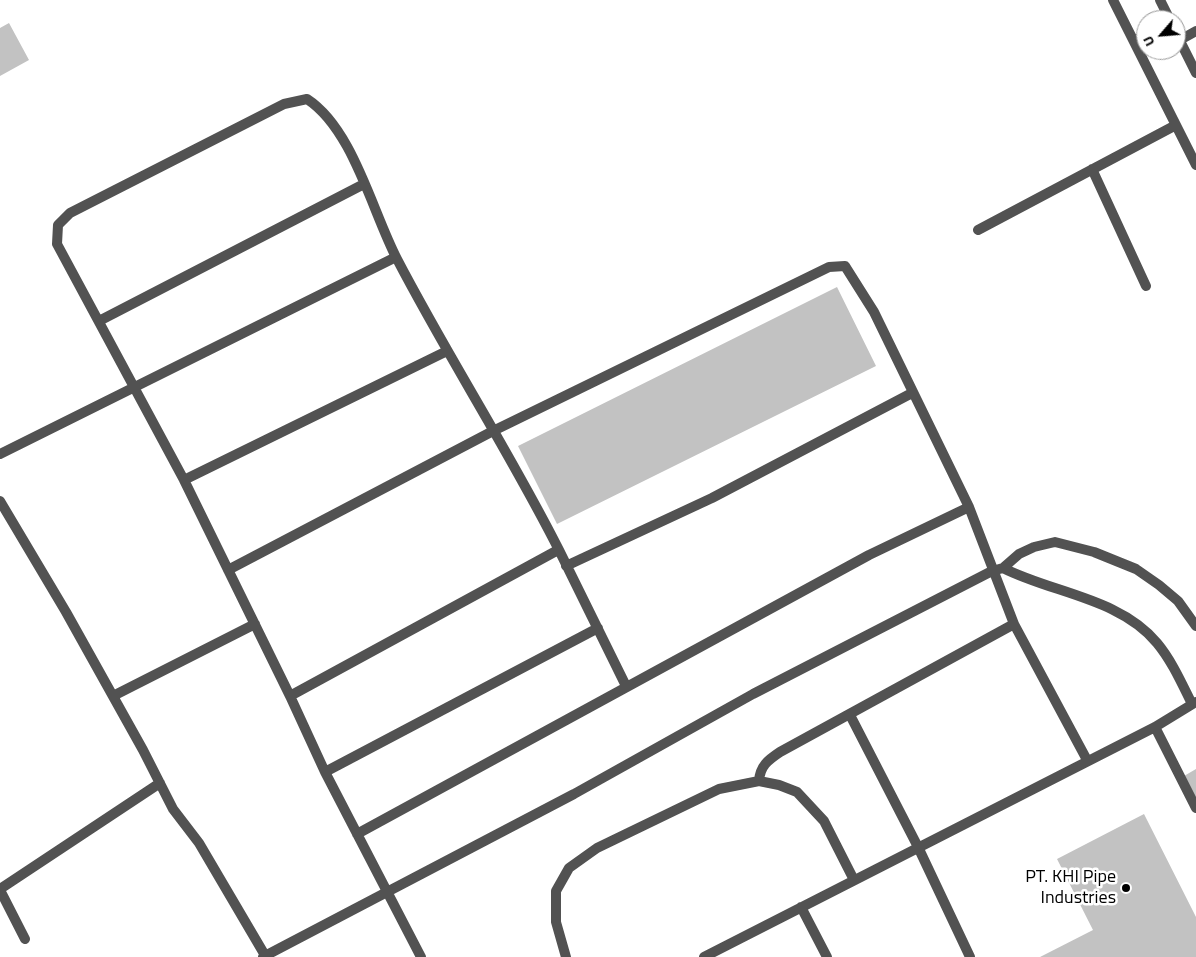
<!DOCTYPE html>
<html>
<head>
<meta charset="utf-8">
<style>
  body { margin:0 }
  #map { position:relative; width:1196px; height:957px; overflow:hidden; background:#fff; font-family:"Titillium Web",sans-serif }
  canvas { display:block }
  .north { position:absolute; left:1136px; top:10px; width:50px; height:50px; box-sizing:border-box; background:#fff; border:1px solid #999; border-radius:50%; rotate:243deg; font-size:14px; font-weight:700; line-height:20px; text-align:center; color:#000 }
  .north::after { content:''; display:block; margin:auto; width:18px; height:22px; background:#000; clip-path:polygon(50% 0,100% 100%,50% 72%,0 100%) }
</style>
</head>
<body>
<div id="map">
<canvas width="1196" height="957"></canvas>
<div class="north">U</div>
</div>
<script>
const c = document.querySelector('canvas').getContext('2d');
c.lineJoin = 'round';
function paint(path, color) { c.fillStyle = color; c.fill(path, 'evenodd'); }
function stroke(path, color, width, dash) { c.strokeStyle = color; c.lineWidth = width; c.lineCap = dash ? 'butt' : 'round'; c.setLineDash(dash || []); c.stroke(path); }
function drawText(font, color, halo, rows, align = 'center') {
  c.font = font + ' "Titillium Web",sans-serif'; c.lineWidth = 5; c.setLineDash([]); c.textBaseline = 'middle'; c.strokeStyle = halo; c.fillStyle = color; for (const [text, x, y, turn = 0] of rows) {
    c.save(); c.translate(x, y); c.rotate((+turn || 0) * Math.PI / 180); c.textAlign = isNaN(turn) ? turn : align; if (halo) c.strokeText(text, 0, 0); c.fillText(text, 0, 0); c.restore();
  }
}
paint(new Path2D(`
  M9,23l20,37 -29,16v-48z
  M837,287l39,79 -319,158 -39,-78z
  M1196,769v30l-12,-23z
  M1144,814l52,103v40h-156l53,-27 -36,-71z`), '#c2c2c2');
stroke(new Path2D(`
  M1113,0l83,165
  M1160,0l10,20
  M1176,33l20,40
  M1180,40l16,-9
  M1092,169l54,117
  M978,230l198,-105
  M99,321l265,-137
  M0,454l396,-197
  M184,480l263,-129
  M0,501l66,111 77,138 30,59 26,34 67,114
  M566,566l146,-68 200,-105
  M1003,568c49,25 117,30 154,75 15,18 25,41 35,61
  M228,570l265,-139 336,-164 16,-1 29,46 95,195 45,117 73,136
  M113,696l142,-72
  M290,696l268,-146
  M850,715l68,132 52,110
  M1155,727l41,81
  M325,772l273,-144
  M759,781c1,-15 9,-21 21,-29l234,-128
  M357,834l512,-279 100,-48
  M0,889l160,-106
  M0,890l25,49
  M801,907l26,50
  M263,957l311,-163 179,-100 239,-123 11,-3 16,-14 15,-7 21,-5 39,10 42,17 23,16 19,16 18,25
  M421,957l-96,-185 -35,-76 -106,-216 -127,-236 1,-19 12,-12 214,-109 23,-5c46,30 65,112 90,160 51,98 112,192 162,291 22,45 45,91 67,136
  M566,957l-10,-35v-31l13,-23 28,-20 122,-59 40,-8 20,4 18,7 27,29 30,59
  M704,957l451,-230 41,-25`), '#525252', 10);
for (const [x, y, r, color] of [
  [1126,888,5,"#000"]
]) { const dot = new Path2D(); dot.arc(x, y, r, 0, 2 * Math.PI); c.fillStyle = color; c.fill(dot); stroke(dot, '#fff', 2); }
drawText('18px', '#000', '#fff', [
  ["PT. KHI Pipe",1116,878],
  ["Industries",1116,899]
], 'right');
</script>
</body>
</html>
